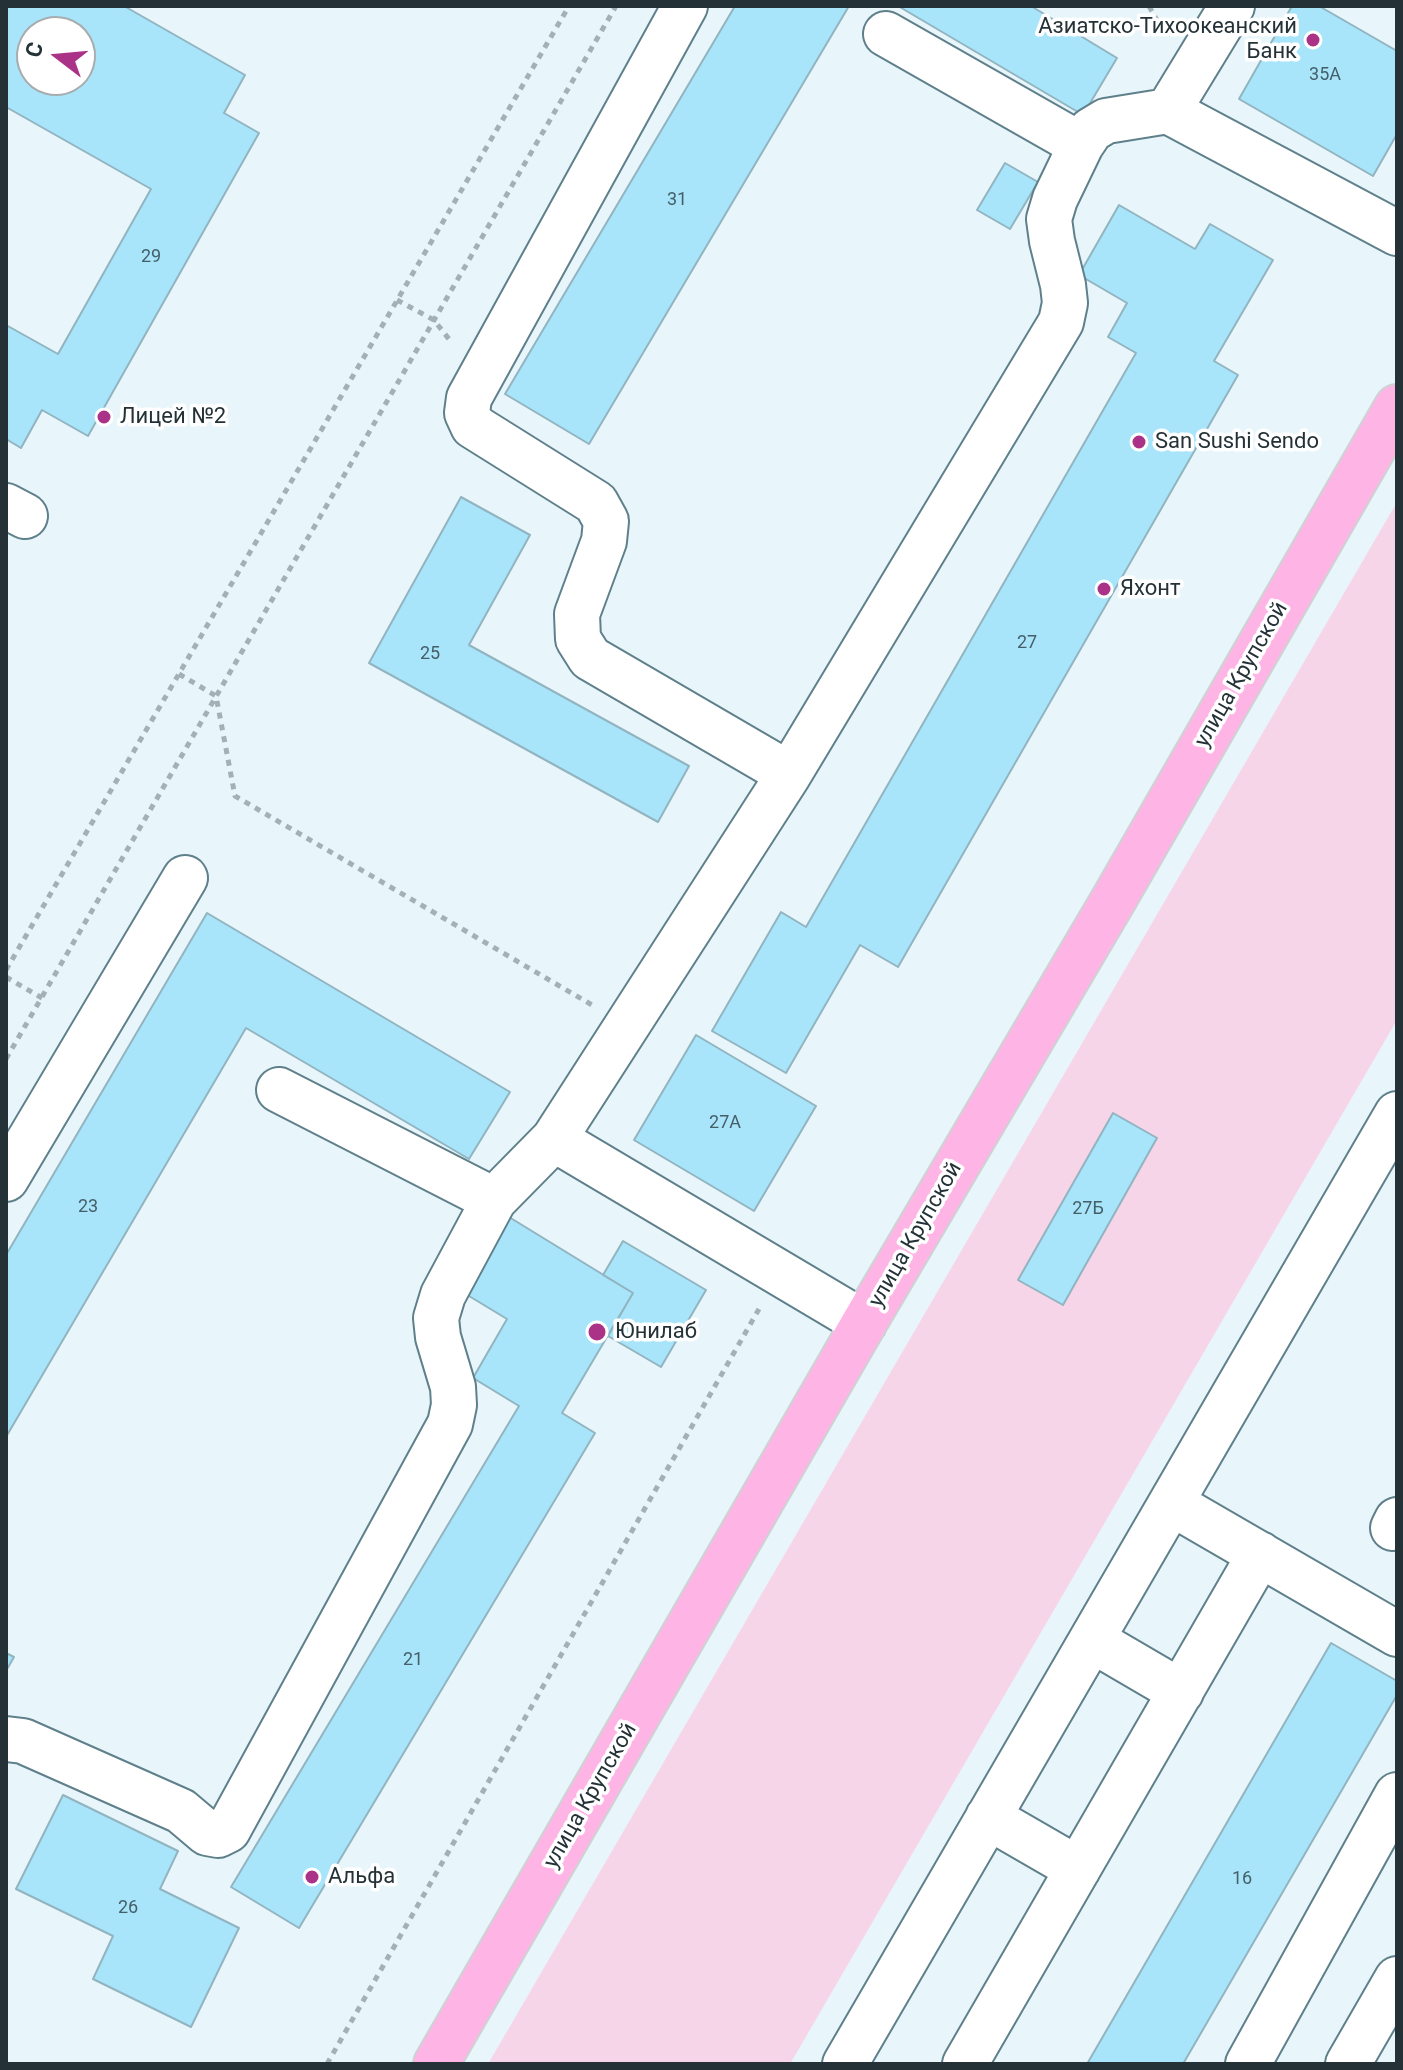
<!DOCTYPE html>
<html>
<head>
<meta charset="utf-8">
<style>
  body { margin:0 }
  #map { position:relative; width:1403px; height:2070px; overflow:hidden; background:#e8f6fb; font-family:Roboto,sans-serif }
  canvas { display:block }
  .frame { position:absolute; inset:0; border:8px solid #243237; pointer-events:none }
  .north { position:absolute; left:16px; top:16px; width:80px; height:80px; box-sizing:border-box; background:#fff; border:2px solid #a7adaf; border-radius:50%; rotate:286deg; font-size:22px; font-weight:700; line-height:32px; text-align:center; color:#243237 }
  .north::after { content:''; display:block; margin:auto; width:28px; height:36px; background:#aa3287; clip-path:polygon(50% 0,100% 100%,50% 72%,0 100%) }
</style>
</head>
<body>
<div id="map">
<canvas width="1403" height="2070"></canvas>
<div class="frame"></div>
<div class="north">С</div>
</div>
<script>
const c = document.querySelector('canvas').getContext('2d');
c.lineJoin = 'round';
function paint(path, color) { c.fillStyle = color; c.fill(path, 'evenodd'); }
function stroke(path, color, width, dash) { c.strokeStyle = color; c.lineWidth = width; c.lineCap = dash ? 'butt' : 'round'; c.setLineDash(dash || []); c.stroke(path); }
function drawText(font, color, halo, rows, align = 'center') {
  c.font = font + ' Roboto,sans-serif'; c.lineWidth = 7; c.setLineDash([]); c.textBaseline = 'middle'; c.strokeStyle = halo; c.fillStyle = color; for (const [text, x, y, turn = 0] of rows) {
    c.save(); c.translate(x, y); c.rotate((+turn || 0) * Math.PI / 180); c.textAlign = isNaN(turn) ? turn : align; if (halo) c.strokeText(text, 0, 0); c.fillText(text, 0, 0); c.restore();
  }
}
paint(new Path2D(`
  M1397,502v518l-607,1044h-302z`), '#f6d5e8');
const building = new Path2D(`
  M6,6h118l121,69 -21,38 35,20 -171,303 -46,-26 -21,38 -15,-9v-114l52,29 93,-165 -145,-82zM32,32h48v48h-48z
  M735,6h114l-260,438 -84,-50z
  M898,6h133l86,52 -34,57z
  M1292,6h27l78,45v83l-24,42 -134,-77z
  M1005,163l33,19 -28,47 -33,-19z
  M1119,205l76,44 15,-25 63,36 -59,101 24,14 -340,592 -38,-22 -74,128 -74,-42 69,-119 25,15 330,-574 -28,-16 19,-34 -48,-28z
  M461,497l69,38 -61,110 220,121 -31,56 -289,-159z
  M207,913l303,179 -41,67 -223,-131 -240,409v-182z
  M696,1035l120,71 -62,105 -120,-71z
  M1113,1113l44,25 -94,167 -45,-25z
  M509,1217l124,76 -71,120 33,20 -296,495 -68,-41 288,-481 -46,-28 34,-59 -43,-26z
  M623,1241l83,49 -45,77 -53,-31 25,-43 -30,-18z
  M1331,1643l66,38v14l-214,369h-96z
  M6,1653l8,4 -8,14z
  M63,1795l115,56 -18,38 79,39 -48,99 -98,-48 20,-43 -97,-47z`);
paint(building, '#a8e5fa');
stroke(building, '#92b4c0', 2);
const minor = new Path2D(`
  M685,6l-216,392 -2,15 6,13 123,77 10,18 -2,20 -27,73 1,25 12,19 199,116
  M886,34l195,111
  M1168,111l229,122
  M6,506l19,10
  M279,1090l215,110
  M554,1139l310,184
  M6,1179l179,-301
  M1171,1503l226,131
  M1393,1528l4,-8
  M1092,1640l89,52
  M6,1739l17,2 158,70 26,22 11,2 10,-5 222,-406 4,-19 -1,-18 -15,-50 -2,-19 7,-23 51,-95 60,-61 235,-365 272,-452 4,-19 -2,-18 -11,-44 -3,-22 6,-20 26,-54 10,-15 15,-9 62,-10 64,-105
  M988,1817l90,52
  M845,2064l552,-950
  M965,2064l295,-510
  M1248,2064l149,-269
  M1348,2064l49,-85`);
const major = new Path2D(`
  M436,2064l428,-741 250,-424 283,-492`);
stroke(minor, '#5f808b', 48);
stroke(major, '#cfd2d3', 48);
stroke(new Path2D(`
  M1149,6l16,29
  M397,300l37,20 18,23
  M179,674l37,22 19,100 357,209
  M6,970l563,-964
  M6,977l36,21
  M6,1059l610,-1053
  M327,2064l432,-755`), '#a3b1b6', 5, [6, 6]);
stroke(minor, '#fff', 44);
stroke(major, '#feb4e5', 44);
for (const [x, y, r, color] of [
  [1313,40,8,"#aa3287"],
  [104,417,8,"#aa3287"],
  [1139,442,8,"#aa3287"],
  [1104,589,8,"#aa3287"],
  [597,1332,10,"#aa3287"],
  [312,1877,8,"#aa3287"]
]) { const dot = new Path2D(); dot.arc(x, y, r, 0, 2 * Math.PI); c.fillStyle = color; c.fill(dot); stroke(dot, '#fff', 3); }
drawText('18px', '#455f68', null, [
  ["35А",1325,75],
  ["31",677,200],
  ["29",151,257],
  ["27",1027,643],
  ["25",430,654],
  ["27А",725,1123],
  ["23",88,1207],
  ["27Б",1088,1209],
  ["21",413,1660],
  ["16",1242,1879],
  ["26",128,1908]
]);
drawText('22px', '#243237', '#fff', [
  ["Азиатско-Тихоокеанский",1297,27,"right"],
  ["Банк",1297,52,"right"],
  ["Лицей №2",120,417],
  ["San Sushi Sendo",1155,442],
  ["Яхонт",1120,589],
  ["Юнилаб",615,1332],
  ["Альфа",328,1877]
], 'left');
drawText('22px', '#243237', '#fff', [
  ["улица Крупской",1242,675,-60],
  ["улица Крупской",916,1235,-60],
  ["улица Крупской",591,1796,-60]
]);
</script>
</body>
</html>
